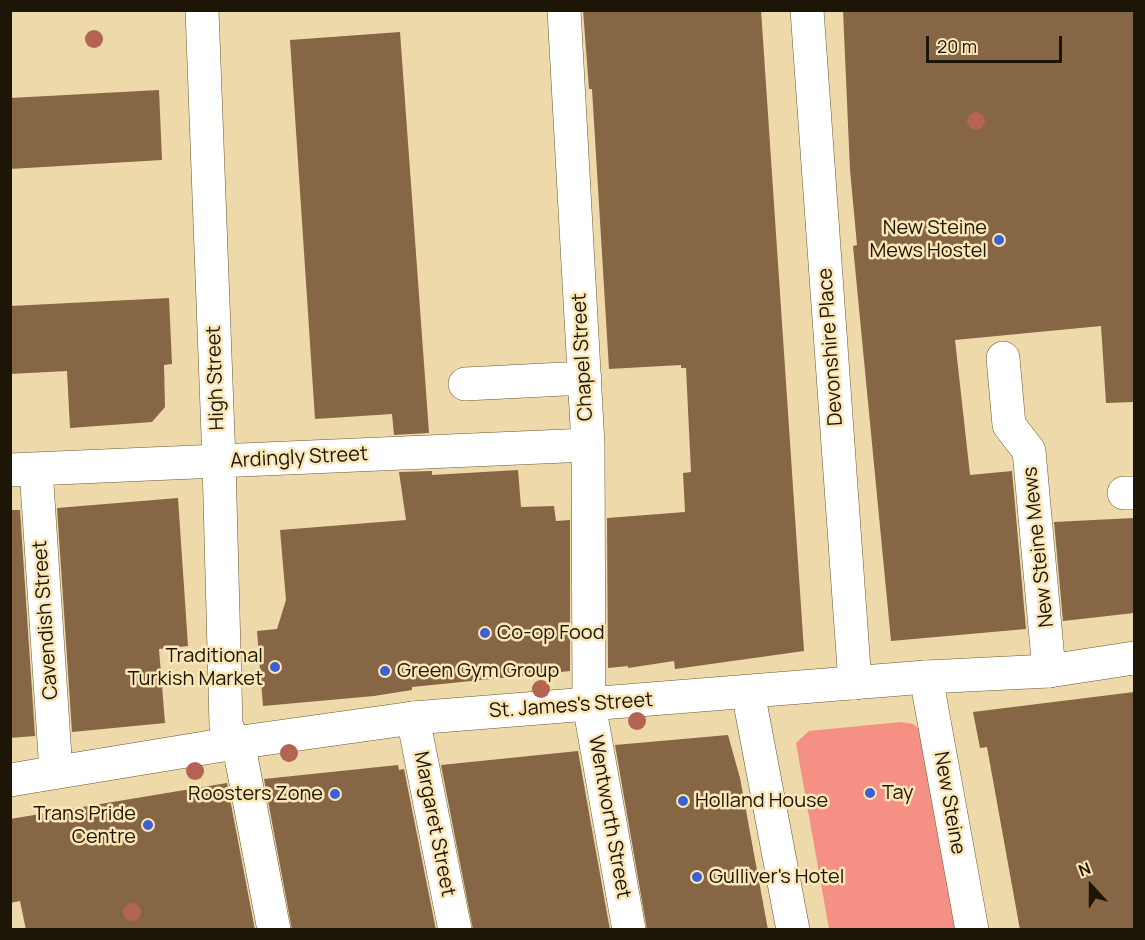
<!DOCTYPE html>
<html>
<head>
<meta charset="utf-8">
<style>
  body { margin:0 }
  #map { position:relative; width:1145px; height:940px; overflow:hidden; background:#edd9aa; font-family:Manrope,sans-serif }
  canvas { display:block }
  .frame { position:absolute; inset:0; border:12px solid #1d1505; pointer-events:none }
  .north { position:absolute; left:1061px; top:856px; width:60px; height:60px; -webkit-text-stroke:4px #fae6b7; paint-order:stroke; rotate:339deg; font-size:16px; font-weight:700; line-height:24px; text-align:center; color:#1d1505 }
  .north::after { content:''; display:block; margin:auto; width:21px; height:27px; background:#1d1505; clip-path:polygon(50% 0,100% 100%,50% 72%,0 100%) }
  .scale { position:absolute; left:926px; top:36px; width:136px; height:27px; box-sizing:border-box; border:3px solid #1d1505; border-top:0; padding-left:8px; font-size:18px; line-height:21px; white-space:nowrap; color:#1d1505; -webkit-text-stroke:4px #fae6b7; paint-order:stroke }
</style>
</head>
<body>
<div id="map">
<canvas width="1145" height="940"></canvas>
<div class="frame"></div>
<div class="north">N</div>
<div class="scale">20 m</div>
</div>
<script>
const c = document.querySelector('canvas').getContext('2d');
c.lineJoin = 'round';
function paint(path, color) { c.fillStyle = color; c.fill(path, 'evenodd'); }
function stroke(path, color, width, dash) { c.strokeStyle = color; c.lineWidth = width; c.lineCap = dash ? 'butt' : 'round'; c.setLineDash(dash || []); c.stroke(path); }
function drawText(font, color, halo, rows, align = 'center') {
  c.font = font + ' Manrope,sans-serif'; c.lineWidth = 5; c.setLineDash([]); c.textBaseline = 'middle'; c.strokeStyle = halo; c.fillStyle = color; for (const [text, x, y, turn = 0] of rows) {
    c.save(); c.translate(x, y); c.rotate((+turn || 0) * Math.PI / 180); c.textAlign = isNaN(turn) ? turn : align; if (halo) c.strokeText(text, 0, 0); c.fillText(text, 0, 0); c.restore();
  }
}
paint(new Path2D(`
  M901,722l12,2 11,9 35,196h-130l-33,-186 13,-12z`), '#f59085');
paint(new Path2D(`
  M583,10h178l43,641 -129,18 -1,-8 -46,7v-2l-20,2 -1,-150 78,-6 -2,-39 8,-1 -5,-104h-5v-3l-72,4 -17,-280h-3z
  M843,10h291v392l-28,1 -5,-77 -146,14 15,135 42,-4 14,158 -135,12 -38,-395 4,-1 -7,-75z
  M400,32l29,401 -35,2 -2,-21 -77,5 -25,-379z
  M159,90l3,70 -152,9v-71z
  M169,298l3,66 -8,1 1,42 -13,15 -82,6 -3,-57 -57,3v-68z
  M518,470l3,37 33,-1 2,15 14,-1v151l-158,16v3l-38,6 -111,10 -6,-75 20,-2 9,-29 -6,-70 126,-10 -7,-48 33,-1v4z
  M178,498l10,148 -29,3 6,74 -93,9 -15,-224z
  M10,510h10l15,226 -25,2z
  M1134,518v95l-71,8 -9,-99z
  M1134,692v238h-114l-33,-183 -7,1 -7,-36z
  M728,735l12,43 28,152h-121l-32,-185z
  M578,751l32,179h-137l-32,-165z
  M398,765l1,5 5,-1 32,161h-144l-28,-151z
  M227,783l28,147h-229l-6,-29 -10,2v-84z`), '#866644');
const minor = new Path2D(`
  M202,10l17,452 7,263 15,32 33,173
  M564,10l24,435 1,259 40,226
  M807,10l48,673
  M1003,358l6,67 20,26 20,220
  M465,384l120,-6
  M36,469l20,303
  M10,470l578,-25
  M1124,493h10
  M926,677l46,253
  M748,692l45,238
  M413,718l42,212`);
const major = new Path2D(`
  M10,780l225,-37 178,-25 513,-41 123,-6 85,-13`);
stroke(minor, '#6a582d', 34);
stroke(major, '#6a582d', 34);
stroke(minor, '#fff', 33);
stroke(major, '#fff', 33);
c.fillStyle = '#b46453';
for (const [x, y] of [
  [94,39],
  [976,121],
  [541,689],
  [637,721],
  [289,753],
  [195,771],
  [132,912]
]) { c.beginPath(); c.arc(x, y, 9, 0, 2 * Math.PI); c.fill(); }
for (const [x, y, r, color] of [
  [999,240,6,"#3d61d2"],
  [485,633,6,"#3d61d2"],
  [275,667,6,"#3d61d2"],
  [385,671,6,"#3d61d2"],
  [870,793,6,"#3d61d2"],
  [335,794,6,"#3d61d2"],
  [683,801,6,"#3d61d2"],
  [148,825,6,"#3d61d2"],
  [697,877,6,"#3d61d2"]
]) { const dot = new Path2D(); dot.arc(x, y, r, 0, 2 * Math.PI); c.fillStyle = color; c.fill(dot); stroke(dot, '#fae6b7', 2); }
drawText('20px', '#1d1505', '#fae6b7', [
  ["New Steine",987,228,"right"],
  ["Mews Hostel",987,251,"right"],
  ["Co-op Food",497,633],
  ["Traditional",263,656,"right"],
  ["Turkish Market",263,679,"right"],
  ["Green Gym Group",397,671],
  ["Tay",882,793],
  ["Roosters Zone",323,794,"right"],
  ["Holland House",695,801],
  ["Trans Pride",136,814,"right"],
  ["Centre",136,837,"right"],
  ["Gulliver's Hotel",709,877]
], 'left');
drawText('20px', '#1d1505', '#fae6b7', [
  ["Devonshire Place",831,347,-94],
  ["Chapel Street",583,357,-93],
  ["High Street",216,378,-92],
  ["Ardingly Street",299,458,-3],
  ["New Steine Mews",1039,547,-96],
  ["Cavendish Street",46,620,-94],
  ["St. James's Street",571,706,-4],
  ["New Steine",949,803,80],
  ["Wentworth Street",609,817,80],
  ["Margaret Street",434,824,79]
]);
</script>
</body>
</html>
